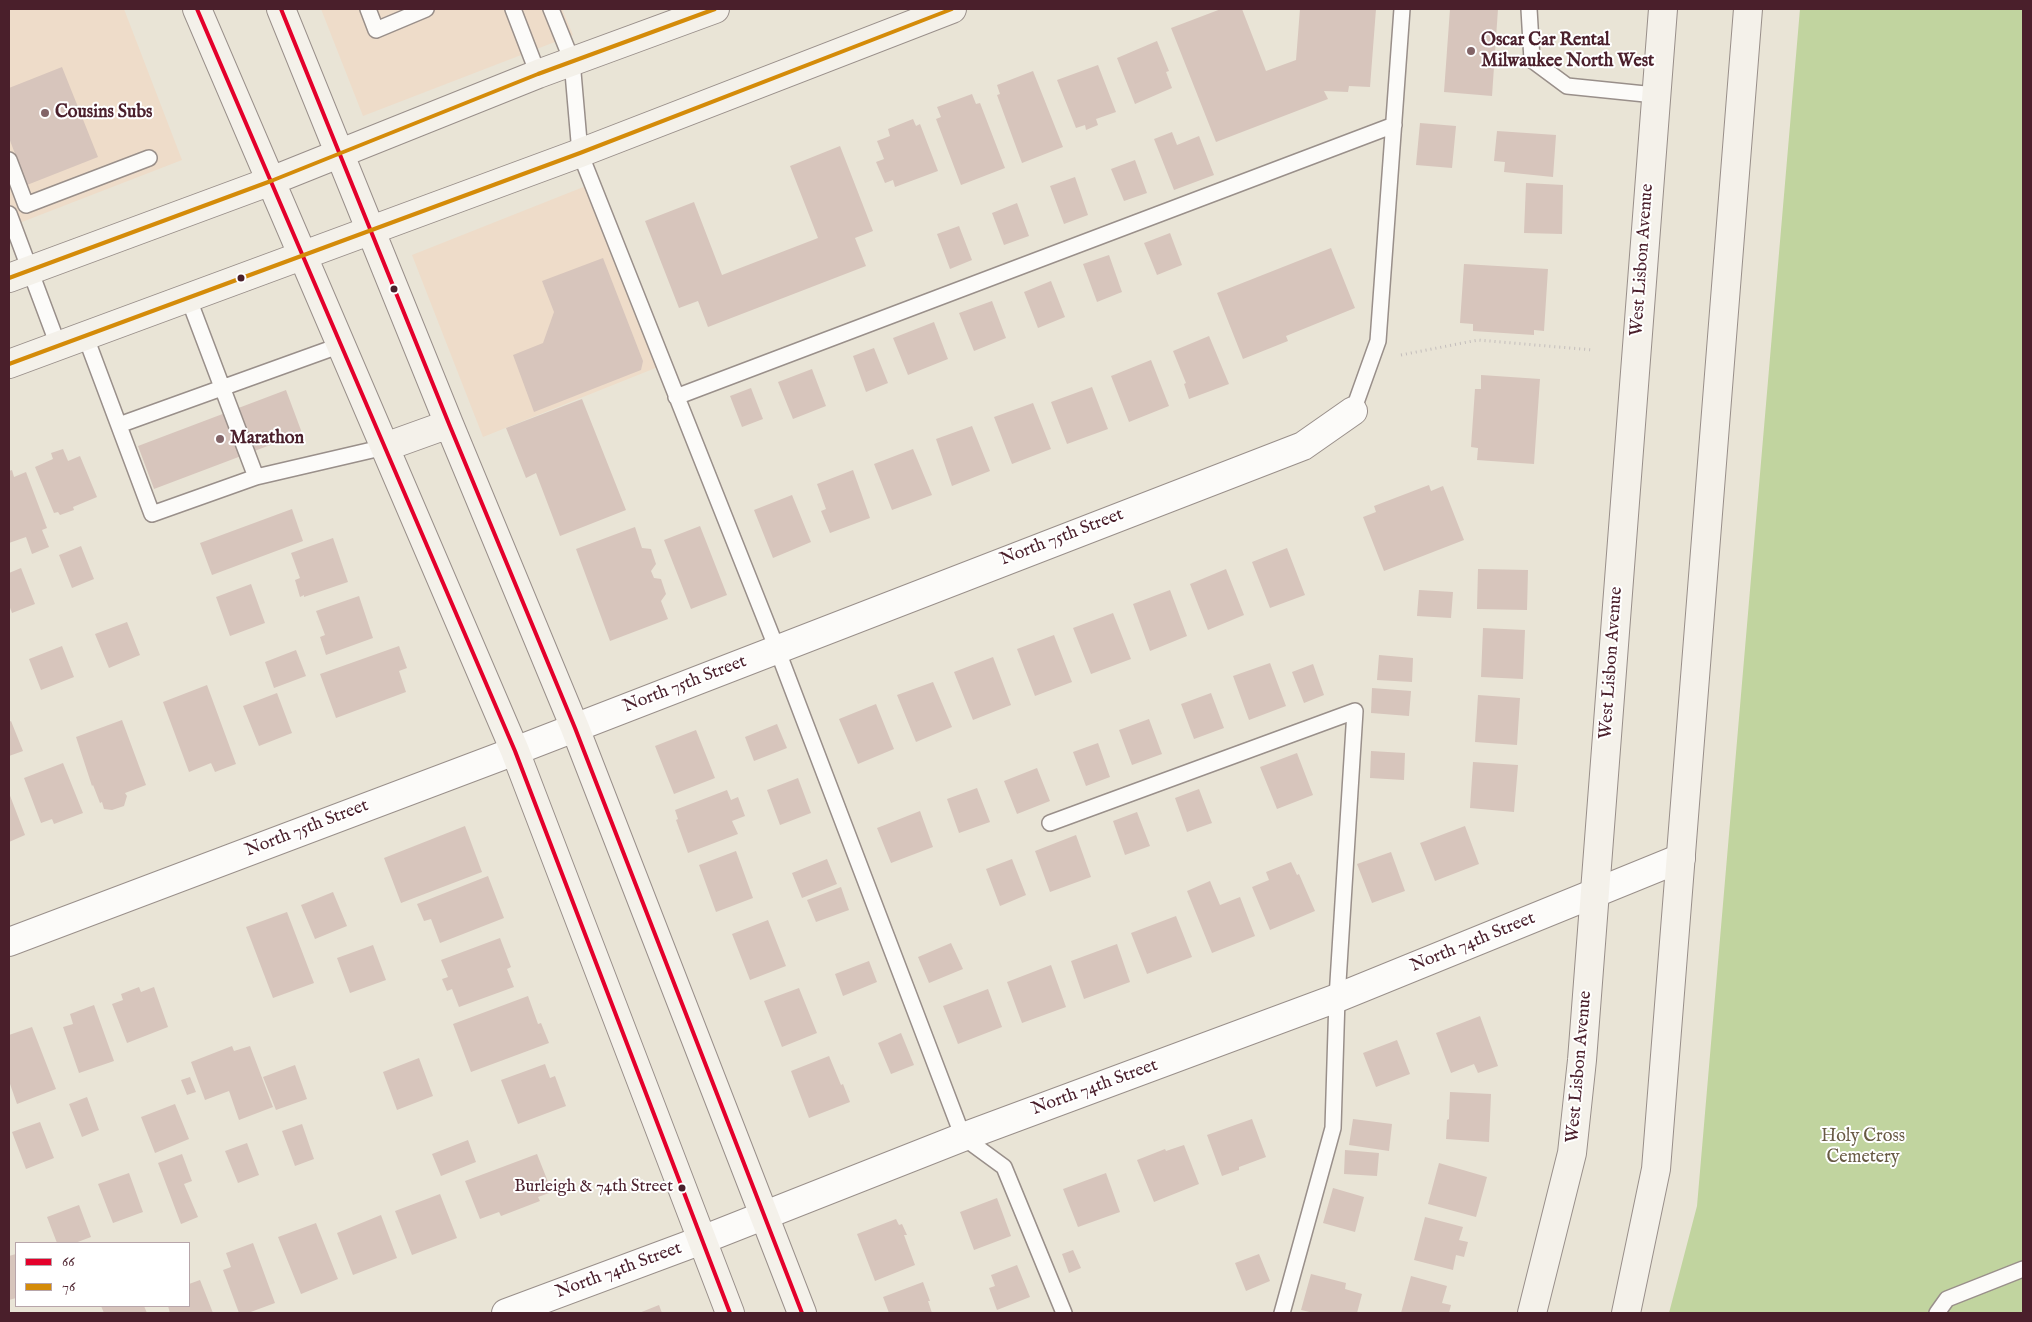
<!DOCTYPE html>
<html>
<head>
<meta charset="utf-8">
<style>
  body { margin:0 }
  #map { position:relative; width:2032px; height:1322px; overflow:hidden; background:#e9e4d6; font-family:"IM FELL English",serif }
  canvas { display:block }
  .frame { position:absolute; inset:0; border:10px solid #4a1f2b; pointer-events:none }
  .legend { position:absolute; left:15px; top:1242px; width:175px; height:65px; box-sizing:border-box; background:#fff; border:1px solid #b7a5aa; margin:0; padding:6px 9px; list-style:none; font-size:15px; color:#4a1f2b }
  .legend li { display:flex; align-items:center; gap:10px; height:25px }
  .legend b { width:25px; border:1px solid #b7a5aa }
</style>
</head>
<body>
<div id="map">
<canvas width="2032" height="1322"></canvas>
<div class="frame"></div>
<ul class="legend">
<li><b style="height:6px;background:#e4002b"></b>66</li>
<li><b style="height:6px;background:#d48b09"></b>76</li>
</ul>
</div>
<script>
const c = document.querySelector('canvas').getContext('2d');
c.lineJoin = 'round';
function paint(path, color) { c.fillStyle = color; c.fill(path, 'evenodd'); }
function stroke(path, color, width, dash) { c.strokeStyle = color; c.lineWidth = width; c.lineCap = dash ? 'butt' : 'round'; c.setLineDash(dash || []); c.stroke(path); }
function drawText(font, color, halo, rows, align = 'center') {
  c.font = font + ' "IM FELL English",serif'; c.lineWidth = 4; c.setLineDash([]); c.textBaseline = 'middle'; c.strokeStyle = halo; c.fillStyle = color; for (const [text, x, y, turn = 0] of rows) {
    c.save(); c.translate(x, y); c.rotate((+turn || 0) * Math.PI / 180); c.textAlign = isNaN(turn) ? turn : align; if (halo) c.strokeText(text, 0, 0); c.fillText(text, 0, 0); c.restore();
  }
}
paint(new Path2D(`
  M9,9h115l58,151 -173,67z
  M321,9h241l11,26 -210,81z
  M596,182l72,181 -185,74 -71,-182z`), '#eedcc9');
paint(new Path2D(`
  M1800,9h223v1304h-354l28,-107z`), '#c1d49f');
paint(new Path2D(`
  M1221,9h21l24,62 30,-11 4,-51h76l-6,78 -21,-1 -1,6 -24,-1 4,8 -112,43 -45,-114z
  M1450,9h48l-6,87 -48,-4z
  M1157,41l12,30 -3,1 6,16 -37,16 -18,-46z
  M1098,65l18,47 -20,7 2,6 -12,5 -1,-5 -9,3 -19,-48z
  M62,67l36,90 -71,28 -18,-47v-50z
  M1033,71l30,76 -41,16 -25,-68 3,-1 -3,-9z
  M972,94l4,10 4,-1 25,65 -44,17 -25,-66 5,-2 -4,-10z
  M913,119l3,7 4,-2 18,47 -43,16 -2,-7 -8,3 -9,-21 8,-3 -7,-18 13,-5 -2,-7z
  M1420,123l36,3 -4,42 -36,-3z
  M1497,131l59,4 -3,42 -49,-5 1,-10 -11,-1z
  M1172,132l5,13 22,-9 15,39 -40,15 -20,-51z
  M840,146l33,85 -18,7 11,28 -158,61 -10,-26 -19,7 -34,-87 49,-19 28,73 96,-37 -28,-72z
  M1135,160l12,33 -23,8 -13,-32z
  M1075,177l13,38 -24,9 -14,-38z
  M1526,183l37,2 -1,49 -38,-1z
  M1017,203l12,33 -25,9 -12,-32z
  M959,226l13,34 -22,9 -13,-35z
  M1170,233l12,32 -25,10 -13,-32z
  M1331,248l24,60 -69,28 2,5 -45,18 -26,-66z
  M1109,255l13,37 -25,10 -14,-38z
  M603,258l40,103 -2,9 -107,42 -21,-57 30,-12 11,-31 -12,-31z
  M1464,264l84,5 -4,62 -10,-1v5l-61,-4v-7l-13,-1z
  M1051,281l14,36 -27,11 -14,-36z
  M992,301l14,37 -32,13 -15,-38z
  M934,322l14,37 -40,16 -15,-37z
  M1209,336l20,48 -40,15 -5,-15 2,-1 -13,-32z
  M874,348l14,35 -22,9 -13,-36z
  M1151,360l18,46 -40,16 -18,-46z
  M812,369l14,37 -33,13 -15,-37z
  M1481,375l59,4 -6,85 -57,-4 1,-12 -7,-1 4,-58h6z
  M1092,387l16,42 -41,15 -16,-42z
  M751,388l12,31 -21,8 -12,-31z
  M286,390l16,43 -148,56 -16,-43z
  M582,399l44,111 -66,26 -24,-63 -10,5 -20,-50z
  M1033,403l18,46 -39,15 -18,-47z
  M972,426l18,45 -38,15 -16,-47z
  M63,449l5,12 12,-5 17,41 -24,10 1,3 -14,5 -2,-3 -4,1 -19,-46 18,-8 -2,-6z
  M913,449l19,46 -40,15 -18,-46z
  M12,470l2,7 12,-5 21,56 -5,2 7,17 -17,7 -6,-17 -17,6v-72z
  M853,470l17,48 -40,15 -9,-22 5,-2 -9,-25z
  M1429,485l2,6 12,-5 21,54 -80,31 -21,-54 13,-5 -2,-6z
  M792,495l19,47 -38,16 -19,-48z
  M292,509l11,32 -91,34 -12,-32z
  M700,526l27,69 -36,14 -27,-69z
  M635,527l7,21 9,1 5,15 -5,7 3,7 7,1 5,15 -5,7 7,18 -58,22 -34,-92z
  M333,538l15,44 -44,15v-2l-4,2 -5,-17 5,-2 -9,-25z
  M81,546l13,33 -22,9 -13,-33z
  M1287,548l18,47 -35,13 -18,-46z
  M21,568l14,36 -23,9 -3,-8v-32z
  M1226,569l18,46 -36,15 -18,-46z
  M1478,569l50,1 -1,40 -50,-1z
  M251,584l14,39 -35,13 -14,-39z
  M1170,590l17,46 -37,15 -17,-47z
  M1419,590l34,2 -2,26 -34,-2z
  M359,596l14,42 -47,17 -6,-18 5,-2 -9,-24z
  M1113,613l18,46 -40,15 -18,-46z
  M127,622l13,33 -31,13 -14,-34z
  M1483,628l42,2 -2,49 -42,-2z
  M1054,635l18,47 -37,14 -18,-47z
  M62,646l12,31 -33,13 -12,-31z
  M399,646l8,22 -8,3 7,21 -70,26 -16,-44z
  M296,650l10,26 -32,12 -9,-26z
  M1379,655l34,3 -1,24 -35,-2z
  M993,657l18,48 -38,15 -19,-48z
  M1270,663l16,43 -37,14 -16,-44z
  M1313,664l11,31 -20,8 -12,-31z
  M933,682l19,45 -36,15 -19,-47z
  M207,685l29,79 -21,8 -4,-9 -22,9 -26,-70z
  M1372,688l39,3 -2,25 -38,-3z
  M277,693l15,40 -33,13 -16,-40z
  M1211,693l13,35 -30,11 -13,-35z
  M1478,695l42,3 -3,47 -42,-3z
  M876,704l18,45 -36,15 -19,-45z
  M1149,719l13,35 -30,11 -13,-35z
  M122,720l24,65 -21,8 2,3 -3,10 -12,4 -8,-1 -2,-7 -2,1 -7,-18 -1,1 -16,-49z
  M11,721l12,30 -14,5v-34z
  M777,724l10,24 -33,13 -9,-24z
  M696,730l19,48 -41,16 -19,-48z
  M1098,743l12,34 -24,9 -13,-34z
  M1371,751l34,2 -1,27 -34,-2z
  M1297,753l16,42 -36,14 -17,-42z
  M1473,762l45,3 -4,47 -44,-4z
  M63,763l20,50 -29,11 -2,-5 -11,4 -17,-45z
  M1037,768l13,33 -33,13 -13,-33z
  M798,778l13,35 -31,12 -13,-35z
  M977,788l13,34 -31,11 -12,-34z
  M1199,789l13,34 -25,9 -12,-34z
  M727,790l4,10 7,-3 7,19 -13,5 6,13 -50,19 -12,-33 2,-1 -3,-9z
  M9,793l16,42 -16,7z
  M920,811l13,36 -42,16 -14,-35z
  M1137,812l13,34 -25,9 -12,-34z
  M465,826l17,46 -81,31 -17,-45z
  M1465,826l14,38 -44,17 -15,-38z
  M1076,835l15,42 -41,15 -15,-41z
  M736,851l17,47 -37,14 -17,-47z
  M1391,852l14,39 -33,12 -15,-39z
  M827,859l10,25 -35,14 -10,-25z
  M1012,859l14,36 -26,11 -14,-37z
  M1291,862l6,13 2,-1 16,37 -45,19 -18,-43 17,-7 -3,-8z
  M488,876l16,42 -64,25 -9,-24 -7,2 -7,-17z
  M1210,881l10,24 20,-8 15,39 -43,17 -25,-62z
  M841,887l8,23 -33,12 -9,-22z
  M333,892l14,34 -32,13 -14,-34z
  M287,912l27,71 -41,15 -27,-71z
  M1176,916l16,41 -45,17 -16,-41z
  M768,920l18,46 -36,14 -18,-46z
  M500,938l11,29 -4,2 7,18 -55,20 -7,-18 -5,2 -5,-12 6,-2 -7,-17z
  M951,943l12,26 -34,14 -11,-26z
  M1117,944l13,38 -46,17 -13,-38z
  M373,945l13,35 -36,13 -13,-35z
  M869,961l8,21 -34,14 -8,-22z
  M1051,965l15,42 -44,16 -15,-41z
  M139,987l2,5 13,-5 14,40 -41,16 -15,-39 11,-4 -2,-6z
  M799,988l18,45 -35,14 -18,-46z
  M988,989l14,38 -44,17 -15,-38z
  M528,996l10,28 3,-1 8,20 -78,29 -18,-48z
  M94,1005l20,56 -35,12 -16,-46 10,-3 -3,-10z
  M1480,1016l18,50 -20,7 -4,-9 -23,9 -15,-40z
  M32,1027l24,62 -39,15 -8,-23v-46z
  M901,1033l13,32 -23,9 -13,-31z
  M1397,1040l13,34 -34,13 -13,-34z
  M232,1046l2,5 16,-5 23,61 -34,13 -10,-29 -24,9 -14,-38z
  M829,1056l12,29 2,-1 7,18 -41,16 -18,-47z
  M419,1058l14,38 -36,14 -14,-38z
  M545,1064l5,14 5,-2 11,30 -48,18 -17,-44z
  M295,1065l12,34 -31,11 -13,-33z
  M190,1077l6,15 -9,3 -6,-15z
  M1450,1092l41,2 -2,48 -43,-3 1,-19 2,-1z
  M87,1097l12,33 -17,7 -13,-33z
  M175,1104l14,35 -34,14 -14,-36z
  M1252,1119l14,38 -27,10v3l-17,6 -15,-41z
  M1353,1119l39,5 -3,27 -40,-6z
  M40,1122l14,36 -28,11 -14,-37z
  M302,1124l12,35 -19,7 -13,-35z
  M468,1140l8,22 -35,14 -9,-22z
  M247,1143l12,32 -21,8 -13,-32z
  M1184,1145l15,39 -45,18 -17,-42 28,-11 1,2z
  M1345,1150l34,3 -2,23 -33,-2z
  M182,1154l10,27 -8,3 14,33 -17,7 -23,-61z
  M537,1154l15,38 -14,5 2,4 -39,15 -2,-4 -19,7 -15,-38z
  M1439,1163l48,14 -11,40 -48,-13z
  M129,1173l14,39 -30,11 -15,-39z
  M1106,1173l14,39 -42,15 -15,-38z
  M1333,1188l31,9 -9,35 -32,-9z
  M440,1194l17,44 -45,17 -17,-44z
  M997,1198l14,38 -37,14 -14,-38z
  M79,1205l12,32 -16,6h-18l-10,-26z
  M381,1215l16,43 -44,17 -16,-42z
  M1425,1217l38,10 -4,13 9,2 -4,15 -8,-2 -3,15 -39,-10z
  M896,1219l3,6 3,-1 5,11h-3l11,30 -40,16 -18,-47z
  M316,1223l22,56 -37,15 -23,-57z
  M253,1243l22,60 -27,10h-9l-16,-43 8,-3 -5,-14z
  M1073,1250l8,18 -12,5 -7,-19z
  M16,1254v44l-7,2v-44z
  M1259,1254l11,27 -24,10 -11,-28z
  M1017,1265l13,32 -33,13 -8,-22 6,-2 -4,-11z
  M1311,1274l35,9 -1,6 17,5 -5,19 -19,-1 -1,1h-23l-13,-3z
  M1411,1276l36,10 -5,17 9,2 -2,8h-48z
  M200,1280l13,33h-43l-2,-7h21v-22z
  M923,1282l7,19h-2l4,12h-43l-6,-16z
  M659,1305l3,8h-23z
  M101,1306h43l3,7h-43z`), '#d7c5bc');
const service = new Path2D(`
  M368,9l8,21 50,-21
  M513,9l25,65
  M551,9l21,52 8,92 197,496 186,488 41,30 60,146
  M1529,9l3,51 35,26 88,9
  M9,160l17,45 123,-47
  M9,214l49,131
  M188,297l68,180
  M85,335l67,179 104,-37 129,-30
  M676,397l718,-272
  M1353,411l25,-70 24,-332
  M119,425l222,-80
  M1050,823l305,-112 -18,287 -4,130 -51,185
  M1937,1313l10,-14 76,-30`);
const minor = new Path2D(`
  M9,942l506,-191 788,-305 50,-35
  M506,1313l196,-73 261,-103 374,-139 344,-140`);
const secondary = new Path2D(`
  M197,9l318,742 215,562
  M281,9l168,415 126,304 227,585
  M9,278l262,-97 267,-107 177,-65
  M9,364l571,-211 372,-144
  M385,447l64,-23
  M1532,1313l40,-160 10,-93 81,-1051
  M1626,1313l30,-144 92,-1160`);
stroke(service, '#998f8a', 18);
stroke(minor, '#998f8a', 30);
stroke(secondary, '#998f8a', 30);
stroke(new Path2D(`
  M1401,355l77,-15 115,10`), '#c3bdbc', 3, [1, 4]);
stroke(service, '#fcfbf9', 15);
stroke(minor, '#fcfbf9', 28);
stroke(secondary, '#f4f1ea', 28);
stroke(new Path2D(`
  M197,9l318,742 215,562
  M281,9l168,415 126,304 227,585`), '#e4002b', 4);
stroke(new Path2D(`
  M9,278l262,-97 267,-107 177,-65
  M9,364l571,-211 372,-144`), '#d48b09', 4);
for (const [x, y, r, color] of [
  [1471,51,5,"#826467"],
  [45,113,5,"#826467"],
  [241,278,4.5,"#4a1f2b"],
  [394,289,4.5,"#4a1f2b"],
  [220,439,5,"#826467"],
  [682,1188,4.5,"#4a1f2b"]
]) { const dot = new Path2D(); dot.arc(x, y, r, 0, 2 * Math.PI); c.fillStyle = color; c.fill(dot); stroke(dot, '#fff', 2); }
drawText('17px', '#4a1f2b', '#fff', [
  ["Burleigh & 74th Street",673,1188]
], 'right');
drawText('bold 18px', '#4a1f2b', '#fff', [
  ["Oscar Car Rental",1481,41],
  ["Milwaukee North West",1481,62],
  ["Cousins Subs",55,113],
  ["Marathon",230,439]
], 'left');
drawText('18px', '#4a1f2b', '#fff', [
  ["West Lisbon Avenue",1643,260,-86],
  ["North 75th Street",1062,538,-21],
  ["West Lisbon Avenue",1612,663,-86],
  ["North 75th Street",685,685,-21],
  ["North 75th Street",307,829,-21],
  ["North 74th Street",1473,943,-22],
  ["West Lisbon Avenue",1580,1067,-85],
  ["North 74th Street",1095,1088,-20],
  ["North 74th Street",619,1271,-20]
]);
drawText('18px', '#685a44', '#fff', [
  ["Holy Cross",1863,1137],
  ["Cemetery",1863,1158]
]);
</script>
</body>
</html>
